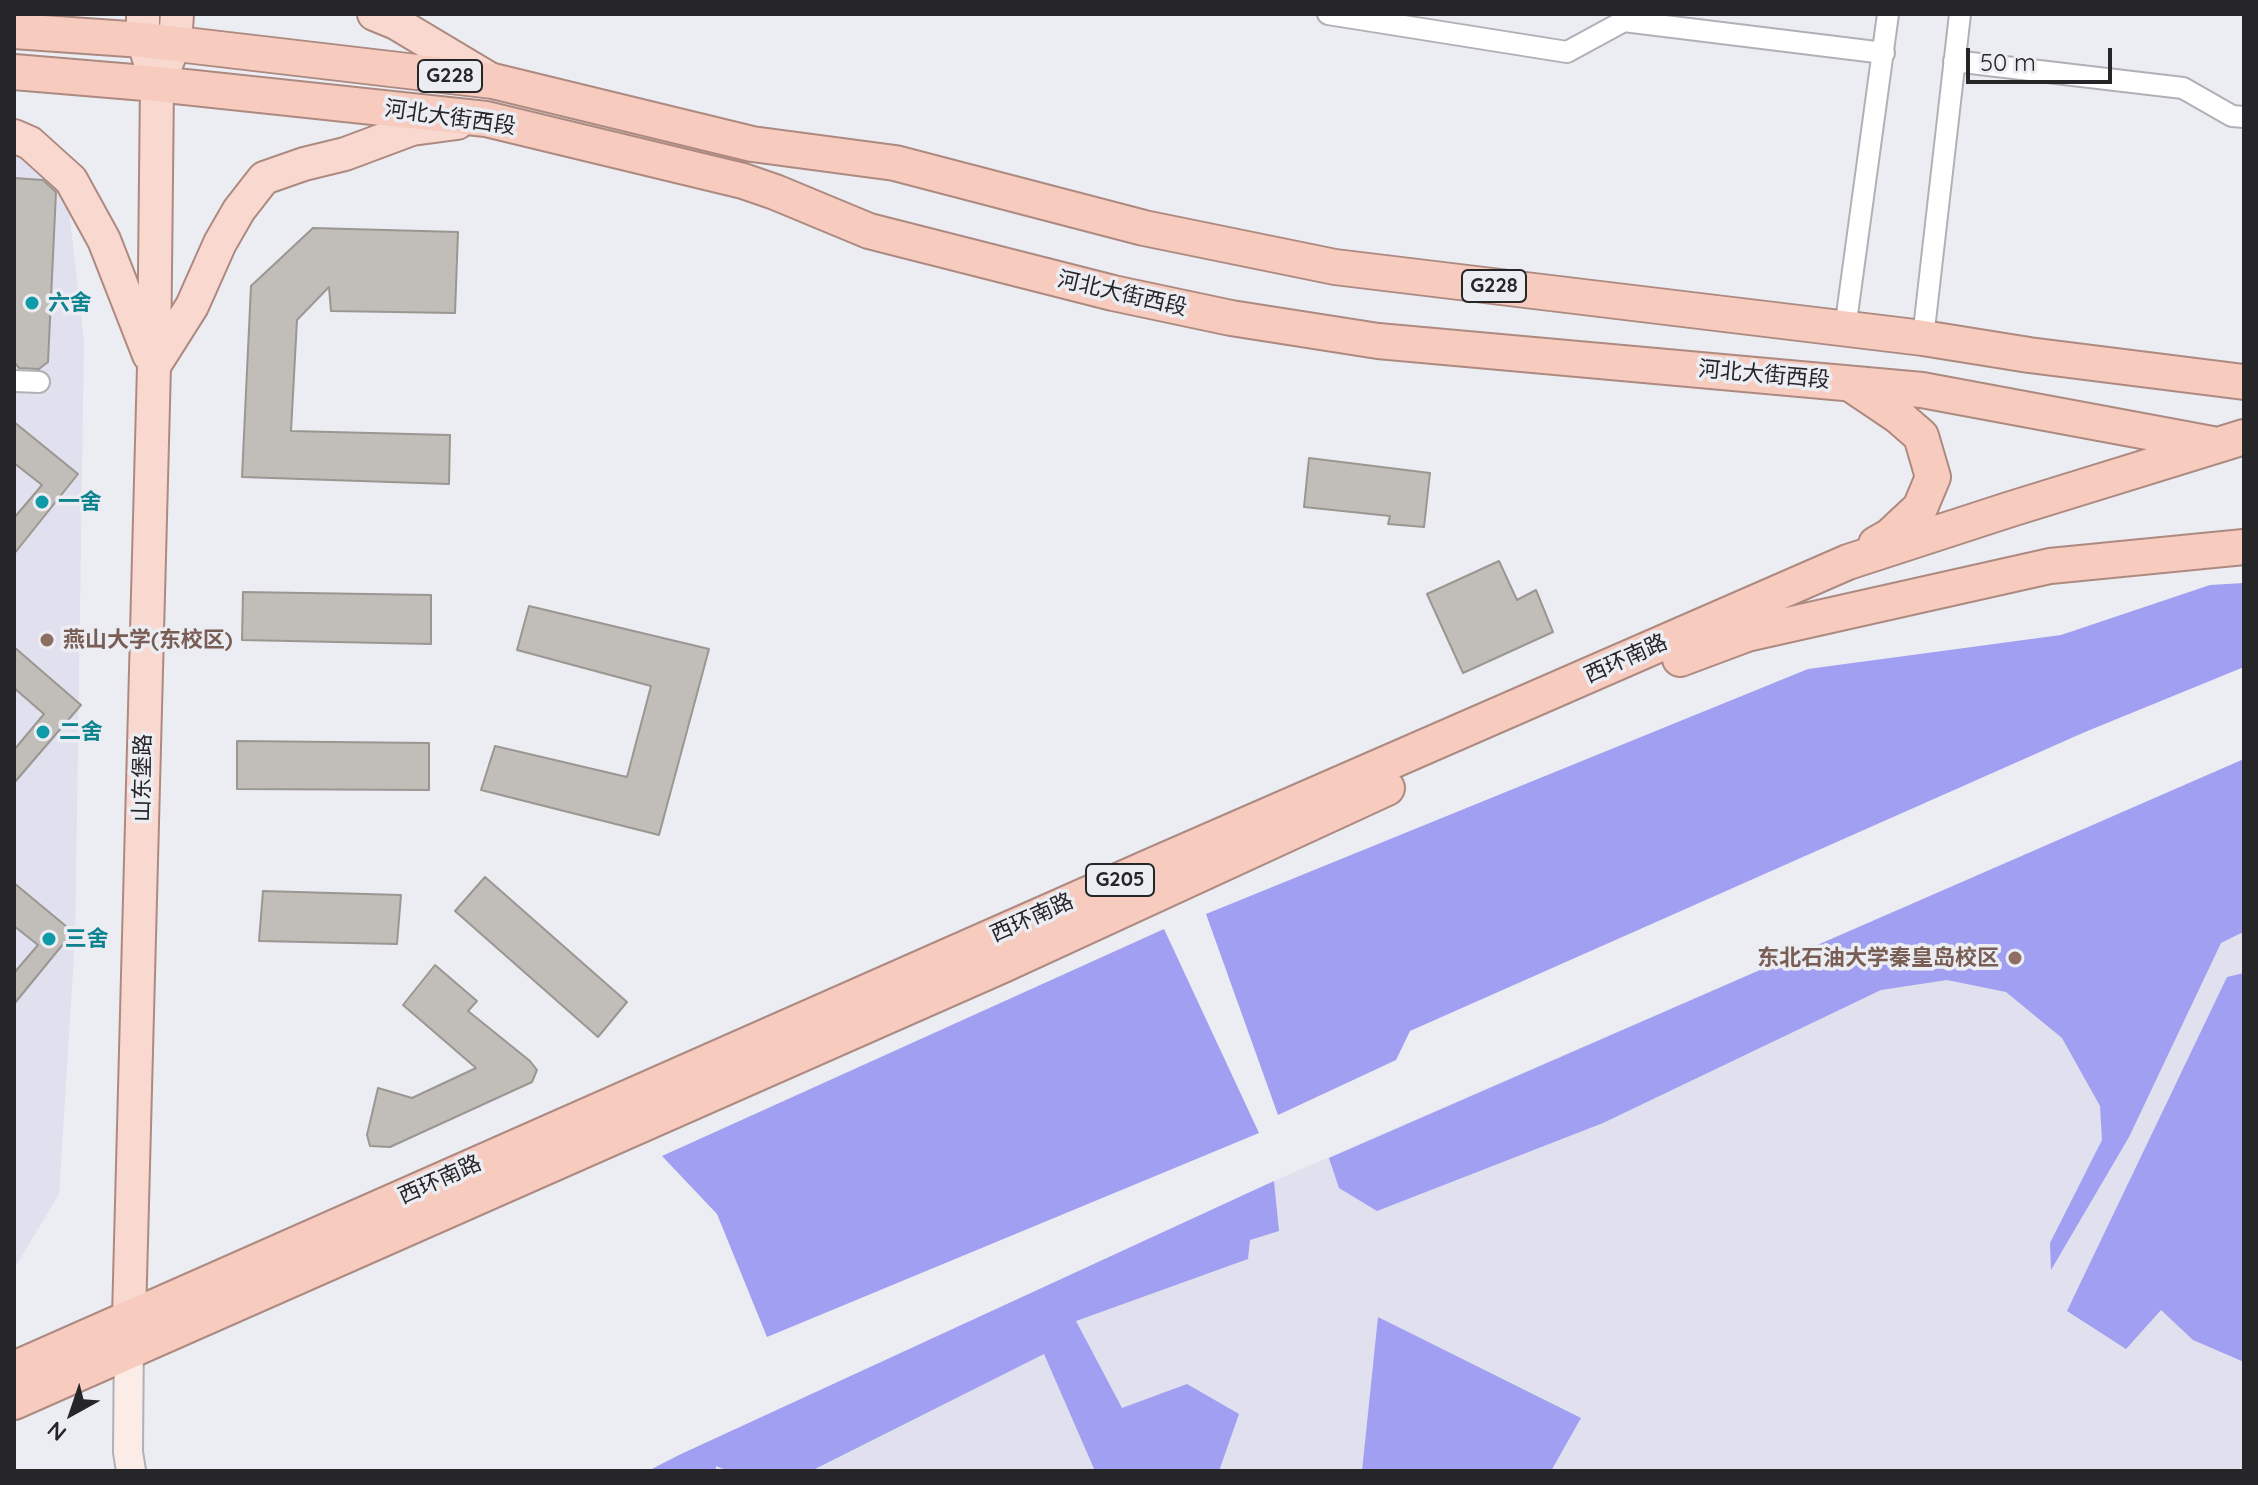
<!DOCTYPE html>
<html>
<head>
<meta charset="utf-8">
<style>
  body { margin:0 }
  #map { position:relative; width:2258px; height:1485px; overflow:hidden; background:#ececf3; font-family:Quicksand,sans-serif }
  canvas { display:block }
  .frame { position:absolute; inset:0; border:16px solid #262629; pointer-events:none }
  .north { position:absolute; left:32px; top:1373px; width:80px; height:80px; -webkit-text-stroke:6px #ececf3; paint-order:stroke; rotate:220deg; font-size:22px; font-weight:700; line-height:32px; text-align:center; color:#262629 }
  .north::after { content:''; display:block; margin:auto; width:28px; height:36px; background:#262629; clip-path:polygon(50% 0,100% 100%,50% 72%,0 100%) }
  .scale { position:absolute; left:1966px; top:48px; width:146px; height:36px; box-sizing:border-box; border:4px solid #262629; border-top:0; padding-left:10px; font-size:24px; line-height:28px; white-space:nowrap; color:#262629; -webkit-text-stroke:6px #ececf3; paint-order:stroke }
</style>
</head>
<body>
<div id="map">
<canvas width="2258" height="1485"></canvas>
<div class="frame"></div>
<div class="north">N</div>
<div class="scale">50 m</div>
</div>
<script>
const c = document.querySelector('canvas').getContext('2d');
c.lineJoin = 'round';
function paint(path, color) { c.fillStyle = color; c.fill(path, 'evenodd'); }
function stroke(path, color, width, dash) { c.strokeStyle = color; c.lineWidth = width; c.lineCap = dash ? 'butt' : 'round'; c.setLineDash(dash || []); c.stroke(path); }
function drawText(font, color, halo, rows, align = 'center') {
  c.font = font + ' Quicksand,"Noto Sans SC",sans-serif'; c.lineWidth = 7; c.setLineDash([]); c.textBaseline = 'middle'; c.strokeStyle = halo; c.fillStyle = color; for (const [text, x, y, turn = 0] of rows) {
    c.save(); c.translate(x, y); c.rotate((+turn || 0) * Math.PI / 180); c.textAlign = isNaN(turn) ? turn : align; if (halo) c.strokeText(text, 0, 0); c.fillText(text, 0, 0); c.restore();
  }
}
paint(new Path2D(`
  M14,153l25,7 28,33 17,148 -9,597 -16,256 -45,75z
  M2244,759v712h-1596l31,-16 595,-274z`), '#e0e0ee');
paint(new Path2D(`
  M2244,583v84l-159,65 -675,299 -14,29 -118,55 -72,-201 602,-245 253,-34 149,-50z
  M2244,759v176l-3,-2 -20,10 -92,194 -78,133 -1,-27 52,-103 -2,-34 -38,-68 -56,-46 -59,-12 -66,10 -278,133 -226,88 -38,-23 -10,-30z
  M1164,929l95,204 -492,204 -50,-123 -55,-58z
  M2244,973v389l-51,-22 -32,-30 -35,39 -59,-38 160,-334z
  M1274,1181l5,50 -29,9 -2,19 -172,62 46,87 65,-24 52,30 -20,57h-124l-51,-117 -233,117h-82l-13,-5v5h-68l31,-16z
  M1378,1317l203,101 -30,53h-189z`), '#a09ff1');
const building = new Path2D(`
  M14,178l29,2 13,12 -8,170 -9,7 -20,-1 -5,-6z
  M313,228l145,4 -3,81 -124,-2 -2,-24 -32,33 -6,111 159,4 -1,49 -207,-7 9,-191z
  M14,422l64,52 -64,80v-36l28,-33 -28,-22z
  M1309,458l121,15 -6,54 -36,-3 2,-8 -86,-9z
  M1499,561l18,39 19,-10 17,42 -90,41 -36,-79z
  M243,592l188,3v49l-189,-4z
  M529,606l180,43 -50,186 -178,-45 14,-44 132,31 24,-91 -134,-36z
  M14,647l67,58 -67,78v-33l30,-36 -30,-26z
  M237,741l192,2v47l-192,-1z
  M485,877l142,125 -29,35 -143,-126z
  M14,883l59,49 -59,72v-31l24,-28 -24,-19z
  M263,891l138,4 -4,49 -138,-3z
  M435,965l42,36 -9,10 62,50 7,9 -5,12 -142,65 -20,-1 -3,-11 11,-47 34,10 64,-30 -73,-63z`);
paint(building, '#c1bdb8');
stroke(building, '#9a9691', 2);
const minor = new Path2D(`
  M1328,14l239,38 57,-31 260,32
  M1954,61l229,27 49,28 12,1
  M1845,329l43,-315
  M1923,338l37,-324
  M14,381l25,1`);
const secondary = new Path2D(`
  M129,1332l-1,120 3,19`);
const primary = new Path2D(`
  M374,14l22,9 97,58
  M165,67l10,-24 2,-29
  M14,136l16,7 41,37 33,60 45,115
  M154,366l38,-60 28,-63 19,-33 25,-32 40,-14 41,-10 67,-25 45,-6
  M129,1317l25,-951 3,-282 -14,-44v-26`);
const trunk = new Path2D(`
  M14,31l129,9 350,41 259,63 143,19 249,65 191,39 588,71 106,17 215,27
  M14,72l143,12 329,35 257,62 32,11 94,39 244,62 118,25 147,23 544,49 290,54
  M1852,385l46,31 23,20 12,41 -13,31 -30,28 -14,8
  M1680,659l67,-25 303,-68 194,-19
  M14,1369l1142,-505 692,-302 163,-53 233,-72
  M14,1402l989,-437 384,-177`);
stroke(minor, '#b0b0b6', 24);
stroke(secondary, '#b0b0b6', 32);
stroke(primary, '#ad8a80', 36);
stroke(trunk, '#ad8a80', 38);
stroke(minor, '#fff', 20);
stroke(secondary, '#fcece7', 28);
stroke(primary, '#f9d9cf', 32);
stroke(trunk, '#f7ccbf', 34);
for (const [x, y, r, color] of [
  [32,303,8,"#0f9aa8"],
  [42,502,8,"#0f9aa8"],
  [47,640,8,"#8d6e63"],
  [43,732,8,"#0f9aa8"],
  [49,939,8,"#0f9aa8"],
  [2015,958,8,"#8d6e63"]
]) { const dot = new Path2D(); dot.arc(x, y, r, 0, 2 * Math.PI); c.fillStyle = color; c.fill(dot); stroke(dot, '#ececf3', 3); }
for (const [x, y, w] of [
  [450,76,64],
  [1494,286,64],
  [1120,880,68]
]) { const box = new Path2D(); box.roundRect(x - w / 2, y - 16, w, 32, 6); c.fillStyle = '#ececf3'; c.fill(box); stroke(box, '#262629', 2); }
drawText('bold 20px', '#262629', null, [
  ["G228",450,76],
  ["G228",1494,286],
  ["G205",1120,880]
]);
drawText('22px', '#262629', '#ececf3', [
  ["河北大街西段",450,118,8],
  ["河北大街西段",1122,294,13],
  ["河北大街西段",1764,375,5],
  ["西环南路",1626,659,-24],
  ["山东堡路",143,778,-89],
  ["西环南路",1032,918,-24],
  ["西环南路",440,1180,-24]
]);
drawText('bold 22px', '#0d838f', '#ececf3', [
  ["六舍",48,303],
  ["一舍",58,502],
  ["二舍",59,732],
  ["三舍",65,939]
], 'left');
drawText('bold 22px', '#785e54', '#ececf3', [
  ["燕山大学(东校区)",63,640],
  ["东北石油大学秦皇岛校区",1999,958,"right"]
], 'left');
</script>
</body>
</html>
